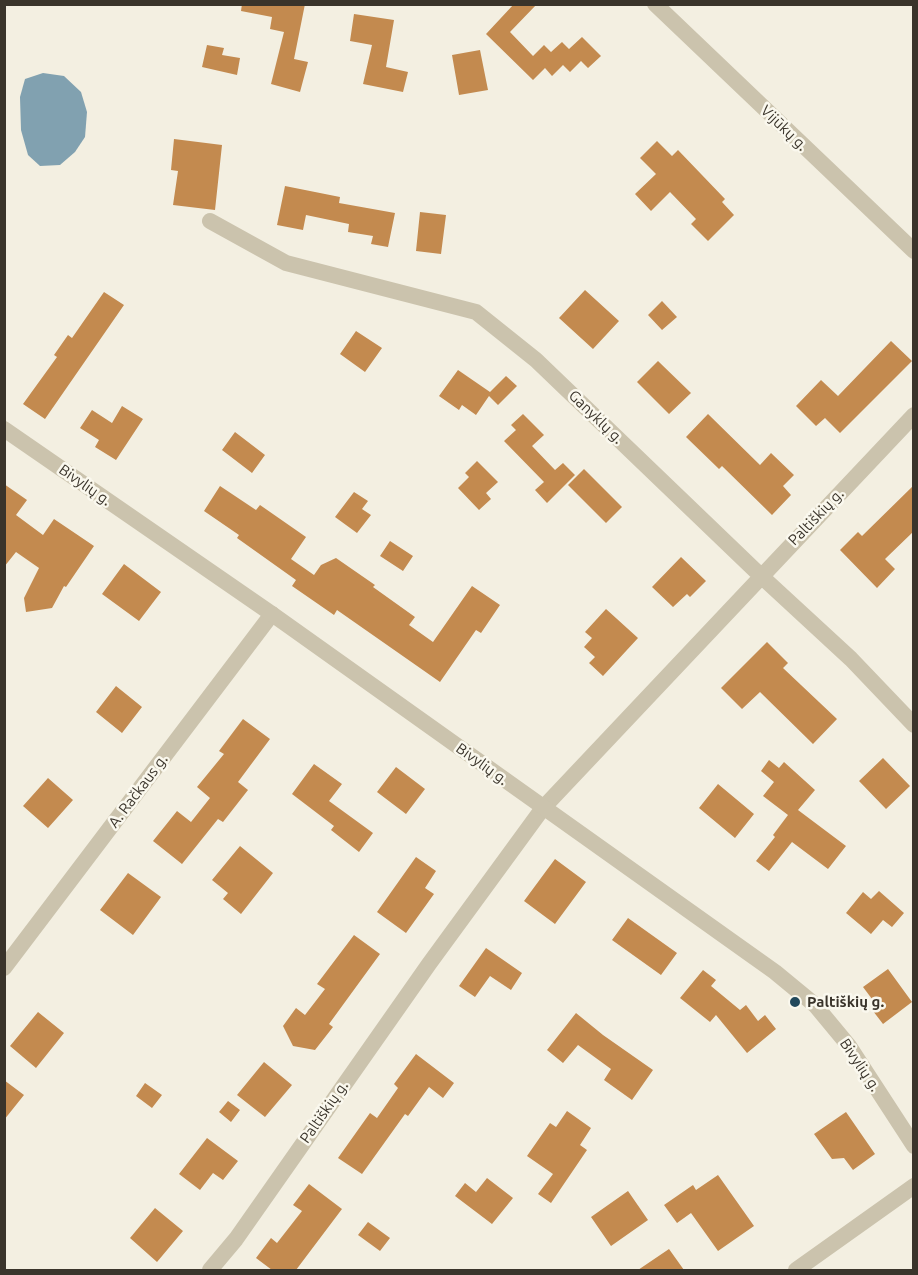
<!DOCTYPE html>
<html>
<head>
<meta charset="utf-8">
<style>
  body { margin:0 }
  #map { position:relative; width:918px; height:1275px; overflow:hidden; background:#f3efe1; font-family:Ubuntu,sans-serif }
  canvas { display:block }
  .frame { position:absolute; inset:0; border:6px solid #3a342b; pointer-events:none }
</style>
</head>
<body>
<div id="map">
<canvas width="918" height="1275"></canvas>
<div class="frame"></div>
</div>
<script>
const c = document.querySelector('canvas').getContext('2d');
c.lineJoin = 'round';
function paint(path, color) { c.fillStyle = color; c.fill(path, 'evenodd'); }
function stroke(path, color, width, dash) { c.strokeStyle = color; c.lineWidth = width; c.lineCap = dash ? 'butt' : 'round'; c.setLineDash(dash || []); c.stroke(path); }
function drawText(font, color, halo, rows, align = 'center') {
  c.font = font + ' Ubuntu,sans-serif'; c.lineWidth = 5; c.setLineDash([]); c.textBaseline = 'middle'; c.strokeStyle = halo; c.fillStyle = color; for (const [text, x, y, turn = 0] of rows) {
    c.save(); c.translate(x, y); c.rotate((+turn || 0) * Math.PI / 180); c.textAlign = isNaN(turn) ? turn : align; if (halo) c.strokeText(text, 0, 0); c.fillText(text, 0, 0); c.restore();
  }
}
paint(new Path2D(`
  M43,73l21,3 17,16 6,20 -2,25 -10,15 -15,13 -20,1 -12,-11 -7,-25 -1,-33 5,-18z`), '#81a1b0');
paint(new Path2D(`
  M242,4h63l-11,55 14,3 -8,30 -29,-8 13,-52 -14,-3 2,-12 -31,-6z
  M514,4h23l-27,28 23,24 11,-11 7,7 11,-10 7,7 13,-12 19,19 -13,12 -7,-7 -11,11 -7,-7 -11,11 -7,-8 -12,12 -47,-46z
  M354,14l40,6 -8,47 22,5 -5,20 -40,-8 9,-39 -22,-4z
  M207,45l17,3 -2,7 18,3 -3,17 -35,-8z
  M480,50l8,40 -29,5 -7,-40z
  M174,139l48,6 -7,65 -42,-5 5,-34 -7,-1z
  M657,141l15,15 6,-6 47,49 -3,3 12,13 -26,26 -17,-17 5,-5 -26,-27 -19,19 -16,-17 21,-20 -16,-16z
  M285,186l55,11 -1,6 56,10 -7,34 -17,-3 2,-8 -25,-4 1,-8 -43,-9 -3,15 -26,-5z
  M420,212l26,3 -5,39 -25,-3z
  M585,290l34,31 -26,28 -34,-31z
  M104,292l20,13 -79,114 -22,-15 34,-47 -3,-2 14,-20 4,3z
  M662,301l15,16 -15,13 -14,-15z
  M356,331l26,17 -17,24 -25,-18z
  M891,341l21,20 -72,72 -15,-15 -9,8 -20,-20 25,-26 17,16z
  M658,361l33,32 -22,21 -32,-32z
  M458,370l32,22 16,-16 11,10 -19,19 -9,-9 -13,19 -14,-10 -3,5 -20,-14z
  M122,406l21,13 -27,41 -21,-13 4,-7 -19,-12 12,-18 20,13z
  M523,414l21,21 -12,11 23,24 8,-7 12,12 -28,28 -12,-13 9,-8 -40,-41 12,-11 -5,-5z
  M708,414l52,51 11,-12 23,22 -11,11 8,9 -19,20 -50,-49 -3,3 -33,-32z
  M235,432l30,23 -13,18 -30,-23z
  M477,461l21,21 -12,11 5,6 -12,11 -21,-22 11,-11 -4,-4z
  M584,469l38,38 -16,16 -38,-38z
  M4,484l23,16 -11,15 27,20 11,-16 40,27 -28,41 -2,-1 -12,22 -26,4 -2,-14 15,-30 -23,-16 -12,15z
  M914,485v46l-29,28 10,10 -18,19 -37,-38 18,-18 4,4z
  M220,486l36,24 4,-5 46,32 -15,22 23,16 7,-10 15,-7 39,27 -2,2 42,30 -6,8 24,17 39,-56 28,19 -19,28 -5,-3 -36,52 -103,-72 -3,5 -42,-29 4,-6 -59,-42 2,-3 -35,-24z
  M354,492l14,9 -6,8 9,6 -14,18 -22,-16z
  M390,541l23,15 -10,15 -23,-15z
  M681,557l25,24 -16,16 -3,-3 -14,13 -21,-20z
  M124,564l37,28 -22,29 -37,-27z
  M606,609l32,29 -35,38 -14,-13 6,-6 -11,-10 8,-9 -7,-6z
  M767,642l21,21 -5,5 54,51 -24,25 -53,-52 -18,17 -21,-21z
  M116,686l26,21 -20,26 -26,-21z
  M243,719l27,20 -32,43 10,8 -25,32 -5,-3 -36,45 -29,-23 24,-30 14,11 19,-24 -13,-11 27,-33 -5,-3z
  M883,758l27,28 -24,23 -27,-28z
  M769,760l10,8 5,-6 31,28 -17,20 48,36 -18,23 -36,-27 -23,29 -13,-10 19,-24 -2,-2 15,-20 -25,-19 11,-14 -13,-11z
  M314,764l28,20 -13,17 44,32 -14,19 -28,-22 3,-4 -42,-32z
  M396,767l29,22 -19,25 -29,-22z
  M48,778l25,22 -25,28 -25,-22z
  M718,784l36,30 -19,24 -36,-30z
  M240,846l33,27 -32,41 -18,-15 5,-6 -16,-13z
  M416,857l20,14 -11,17 9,6 -28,39 -29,-21z
  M555,859l31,23 -31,42 -31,-23z
  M128,873l33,24 -28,38 -33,-25z
  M879,891l25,22 -12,14 -9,-7 -12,14 -25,-21 17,-21 8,7z
  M628,918l49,35 -16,22 -49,-35z
  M354,935l26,19 -51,70 4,3 -18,23 -22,-4 -10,-20 13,-18 9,7 20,-26 -8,-5z
  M486,948l36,25 -11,17 -21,-14 -15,21 -16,-11z
  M888,969l24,33 -29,22 -10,-13 5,-4 -15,-20z
  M703,970l13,10 -5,6 29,24 6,-5 12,16 7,-6 11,14 -29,24 -31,-38 -6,7 -30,-24z
  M38,1012l26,21 -28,35 -26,-22z
  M576,1013l27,22 50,35 -21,30 -28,-20 7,-11 -33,-24 -15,18 -16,-13z
  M416,1054l38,29 -11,15 -14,-11 -21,29 -3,-2 -43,60 -24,-16 32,-45 7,5 21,-30 -4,-4z
  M264,1062l28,23 -27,32 -28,-22z
  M4,1080l20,15 -20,25z
  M145,1083l17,12 -10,13 -16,-12z
  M228,1101l12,9 -9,12 -12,-10z
  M567,1111l24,17 -11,17 7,5 -36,53 -13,-9 15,-20 -26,-18 23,-33 6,4z
  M846,1112l29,42 -22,16 -9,-12 -12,1 -18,-25z
  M207,1138l31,23 -15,19 -10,-7 -13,17 -21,-16z
  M718,1175l36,51 -36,25 -27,-38 -14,10 -13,-18 29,-20 3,5z
  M487,1178l26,20 -21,26 -37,-28 10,-13 11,9z
  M309,1184l33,25 -46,61h-24l-16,-12 15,-20 6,5 25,-32 -9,-6z
  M628,1191l20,29 -37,26 -20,-29z
  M155,1208l28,23 -26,31 -27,-24z
  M368,1222l22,16 -10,13 -22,-16z
  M669,1249l15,21h-46z`), '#c38a4f');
stroke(new Path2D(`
  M655,4l259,247
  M210,221l76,42 190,49 60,48 225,216 90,83 63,66
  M4,968l268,-354
  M210,1270l26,-31 193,-275 114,-156 371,-393`), '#cbc3ad', 16);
stroke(new Path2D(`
  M4,429l268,185 503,358 40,33 34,41 65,100
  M796,1270l118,-84`), '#cbc3ad', 16);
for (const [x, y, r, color] of [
  [795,1002,6,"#21485b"]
]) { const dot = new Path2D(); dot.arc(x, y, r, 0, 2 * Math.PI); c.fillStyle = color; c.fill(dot); stroke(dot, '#faf8ee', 2); }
drawText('15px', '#3a342b', '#faf8ee', [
  ["Vijūkų g.",784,128,44],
  ["Ganyklų g.",596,417,44],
  ["Bivylių g.",85,485,35],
  ["Paltiškių g.",816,517,-46],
  ["Bivylių g.",482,764,36],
  ["A. Račkaus g.",138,791,-53],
  ["Bivylių g.",860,1065,56],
  ["Paltiškių g.",324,1112,-55]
]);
drawText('bold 15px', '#3a342b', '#faf8ee', [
  ["Paltiškių g.",807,1002]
], 'left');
</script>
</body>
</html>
